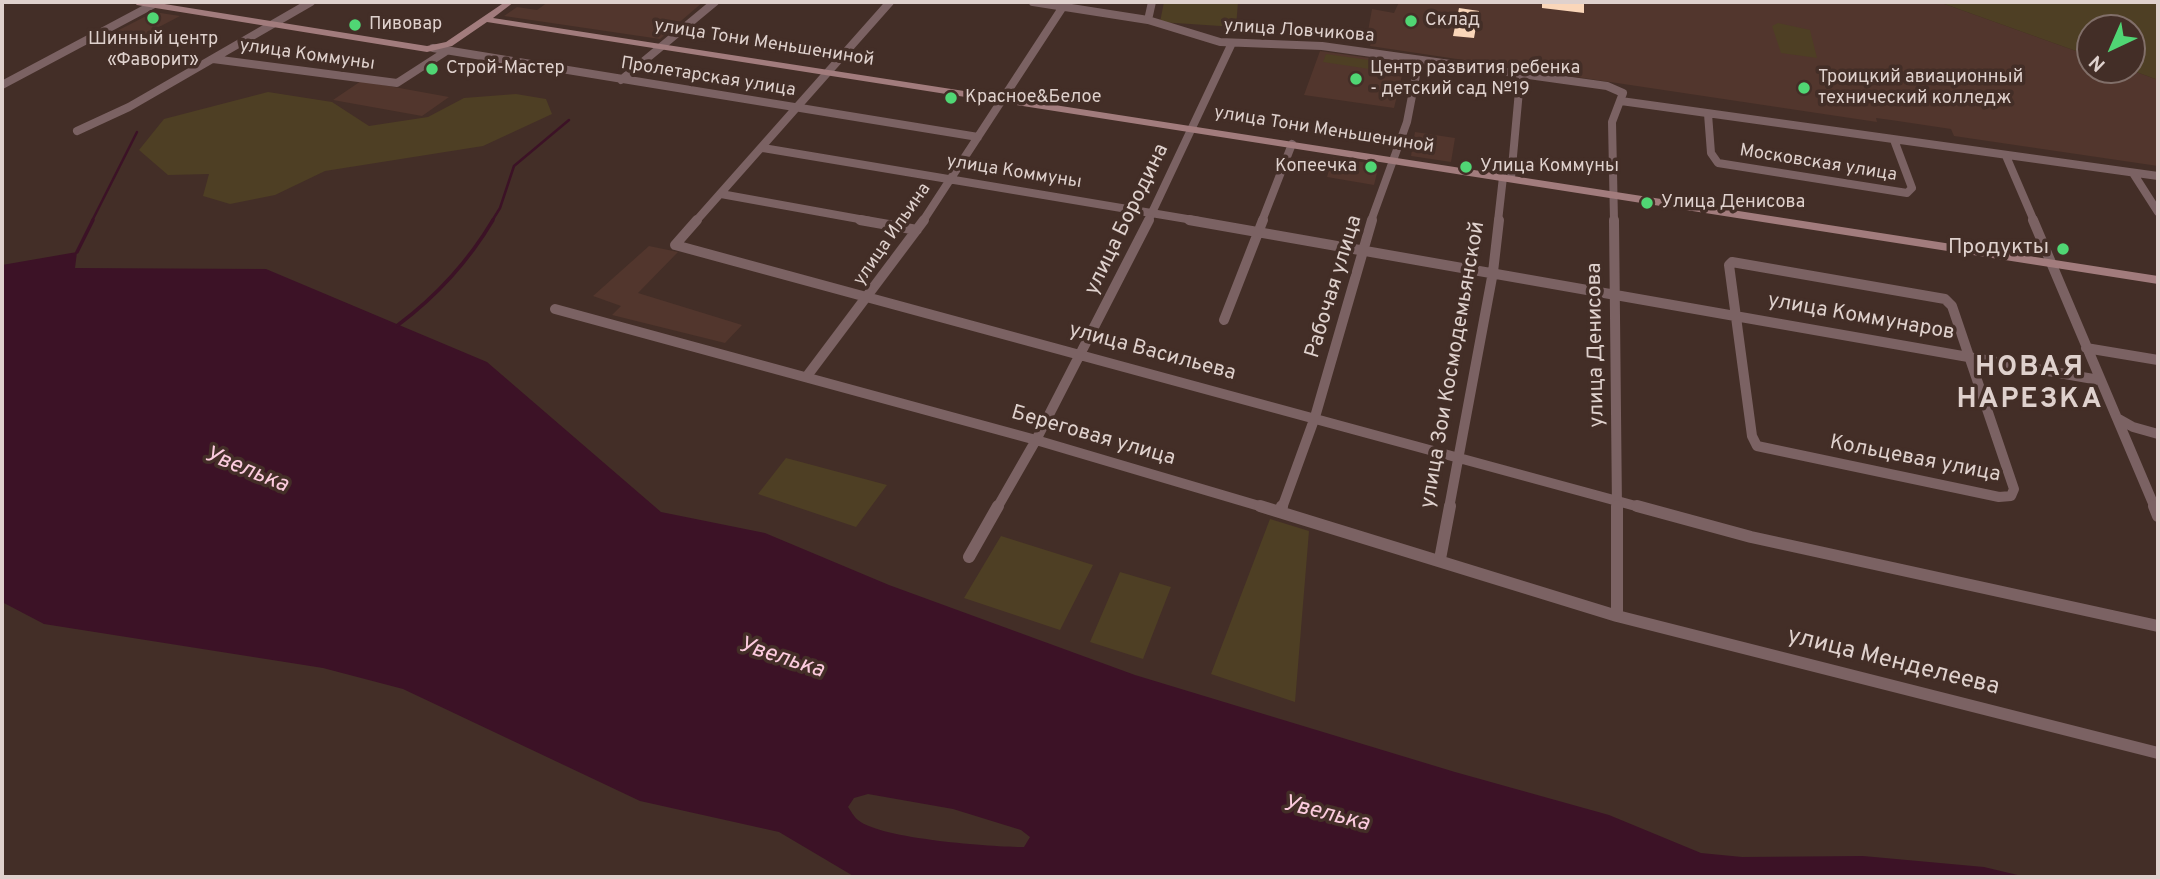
<!DOCTYPE html>
<html>
<head>
<meta charset="utf-8">
<style>
  body { margin:0 }
  #map { position:relative; width:2160px; height:879px; overflow:hidden; background:#432e27; font-family:Overpass,sans-serif }
  canvas { display:block }
  .frame { position:absolute; inset:0; border:4px solid #dfd1cd; pointer-events:none }
  .north { position:absolute; left:2076px; top:14px; width:70px; height:70px; box-sizing:border-box; background:#432e27; border:2px solid #816f69; border-radius:50%; rotate:224deg; font-size:19px; font-weight:700; line-height:28px; text-align:center; color:#dfd1cd }
  .north::after { content:''; display:block; margin:auto; width:24px; height:32px; background:#50d674; clip-path:polygon(50% 0,100% 100%,50% 72%,0 100%) }
</style>
</head>
<body>
<div id="map">
<canvas width="2160" height="879"></canvas>
<div class="frame"></div>
<div class="north">N</div>
</div>
<script>
const c = document.querySelector('canvas').getContext('2d');
c.lineJoin = 'round';
function paint(path, color) { c.fillStyle = color; c.fill(path, 'evenodd'); }
function stroke(path, color, width, dash) { c.strokeStyle = color; c.lineWidth = width; c.lineCap = dash ? 'butt' : 'round'; c.setLineDash(dash || []); c.stroke(path); }
function drawText(font, color, halo, rows, align = 'center') {
  c.font = font + ' Overpass,sans-serif'; c.lineWidth = 7; c.setLineDash([]); c.textBaseline = 'middle'; c.strokeStyle = halo; c.fillStyle = color; for (const [text, x, y, turn = 0] of rows) {
    c.save(); c.translate(x, y); c.rotate((+turn || 0) * Math.PI / 180); c.textAlign = isNaN(turn) ? turn : align; if (halo) c.strokeText(text, 0, 0); c.fillText(text, 0, 0); c.restore();
  }
}
paint(new Path2D(`
  M548,2h155l-43,37 -156,-23 13,-9 20,3z
  M1399,2h540l151,54v14h41l27,10v86l-204,-30 -3,-7 -60,-9 -15,-2 1,4 -507,-76 1,-3 -5,-1 6,-33 22,4z
  M154,12l26,4 -42,22 -25,-5z
  M1320,51l85,12 -11,45 -90,-13z
  M361,81l88,16 -27,19 -89,-16z
  M1415,132l40,6 -4,24 -40,-6z
  M1333,157l46,8 -5,20 -47,-8z
  M649,246l29,6 -40,41 104,32 -17,18 -113,-28 9,-9 -28,-10z`), '#52362d');
paint(new Path2D(`
  M1164,2h74l-2,25 -76,-5z
  M1939,2h219v78l-27,-10 1,-42h-42v28z
  M1778,23l32,7 7,28 -36,-5 -9,-27z
  M1326,54l72,10 -2,9 -73,-11z
  M268,92l64,10 37,24 59,-9 36,-19 52,-4 30,5 6,15 -69,32 -158,25 -50,24 -45,9 -27,-8 6,-22 -41,1 -29,-25 25,-31z
  M786,458l101,27 -31,42 -98,-33z
  M1270,519l39,12 -14,171 -84,-28z
  M1001,536l92,29 -33,65 -96,-32z
  M1120,572l51,15 -28,72 -53,-17z`), '#4e3f24');
paint(new Path2D(`
  M77,252l-2,16 191,1 221,93 174,150 104,21 124,52 246,90 320,97 154,43 92,38 41,4 121,-1 121,11 42,10h-1171l-76,-45 -139,-31 -237,-112 -80,-21 -279,-44 -42,-22v-337zM868,794l85,15 68,21 9,7 -6,10c-31,0 -144,-8 -166,-27 -4,-3 -7,-9 -10,-13l6,-9z`), '#3c1226');
stroke(new Path2D(`
  M92,221l45,-89
  M492,221l8,-13 14,-42 55,-46`), '#3c1226', 2.5);
stroke(new Path2D(`
  M77,252l16,-32
  M398,325c40,-30 70,-63 95,-105`), '#3c1226', 3.5);
paint(new Path2D(`
  M1542,2h42v11l-42,-5z
  M1459,8l20,3 -5,27 -21,-2z`), '#fad6b9');
stroke(new Path2D(`
  M1033,2l115,18 72,22 102,4 285,40 16,7 -11,29 2,99
  M1148,20l4,-18
  M433,48l545,89
  M213,59l184,24 48,-31
  M621,80l94,-78
  M2,85l156,-83
  M1621,101l537,75
  M1708,114l3,39 7,10 189,30 5,-5 -18,-48
  M77,131l52,-24 182,-105
  M763,148l436,73
  M2006,156l28,65
  M2133,173l25,39
  M1511,178l9,-98
  M721,194l149,27
  M696,221l194,-219
  M923,221l143,-219
  M1148,221l84,-178
  M1262,221l30,-77
  M1371,221l36,-99 10,-52
  M1498,221l5,-44`), '#7b6263', 8);
stroke(new Path2D(`
  M697,220l-22,25 968,263
  M860,220l57,10
  M1189,220l910,160
  M1614,220l3,288
  M2033,220l122,288
  M1732,262l213,37 7,7 62,183 -3,7 -12,1 -242,-51 -5,-10 -23,-171z
  M555,309l481,131 230,68
  M1224,320l39,-100
  M2086,348l72,12
  M807,376l117,-156
  M2117,418l16,9 25,7
  M997,508l39,-68 113,-220
  M1282,508l33,-91 57,-197
  M1449,508l44,-236 6,-52`), '#7b6263', 10);
stroke(new Path2D(`
  M1260,506l357,110 541,137
  M1617,506v110
  M1637,506l114,31 407,89
  M2154,506l4,10
  M1280,512l2,-6
  M969,557l29,-51
  M1440,559l10,-53`), '#7b6263', 12);
paint(new Path2D(`
  M133,2h19l275,44 19,-4 59,-40h9l-21,16 1665,258v8l-1671,-262 -35,24 -25,6 -290,-47z`), '#a27c7d');
for (const [x, y, r, color] of [
  [153,18,7,"#50d674"],
  [1411,21,7,"#50d674"],
  [355,25,7,"#50d674"],
  [432,69,7,"#50d674"],
  [1356,79,7,"#50d674"],
  [1804,88,7,"#50d674"],
  [951,98,7,"#50d674"],
  [1371,167,7,"#50d674"],
  [1466,167,7,"#50d674"],
  [1647,203,7,"#50d674"],
  [2063,249,7,"#50d674"]
]) { const dot = new Path2D(); dot.arc(x, y, r, 0, 2 * Math.PI); c.fillStyle = color; c.fill(dot); stroke(dot, '#432e27', 2.5); }
drawText('18px', '#dfd1cd', '#432e27', [
  ["Склад",1425,21],
  ["Пивовар",369,25],
  ["Шинный центр",153,40,"center"],
  ["«Фаворит»",153,61,"center"],
  ["Строй-Мастер",446,69],
  ["Центр развития ребенка",1370,69],
  ["- детский сад №19",1370,90],
  ["Троицкий авиационный",1818,78],
  ["технический колледж",1818,99],
  ["Красное&Белое",965,98],
  ["Копеечка",1357,167,"right"],
  ["Улица Коммуны",1480,167],
  ["Улица Денисова",1661,203]
], 'left');
drawText('18px', '#dfd1cd', '#432e27', [
  ["улица Ловчикова",1299,32,4],
  ["улица Тони Меньшениной",764,44,9],
  ["улица Коммуны",307,56,8],
  ["Пролетарская улица",708,78,9],
  ["улица Тони Меньшениной",1324,131,9],
  ["Московская улица",1818,164,9],
  ["улица Коммуны",1014,173,9],
  ["улица Ильина",893,235,-55]
]);
drawText('21px', '#dfd1cd', '#432e27', [
  ["улица Бородина",1128,220,-64],
  ["Рабочая улица",1335,287,-73],
  ["улица Коммунаров",1861,318,10],
  ["улица Денисова",1597,345,-91],
  ["улица Васильева",1152,353,15],
  ["улица Зои Космодемьянской",1454,365,-80],
  ["Береговая улица",1093,437,16],
  ["Кольцевая улица",1915,460,11]
]);
drawText('21px', '#dfd1cd', '#432e27', [
  ["Продукты",2049,249]
], 'right');
drawText('italic 23px', '#fccbde', '#432e27', [
  ["Увелька",246,471,22],
  ["Увелька",781,659,18],
  ["Увелька",1326,815,14]
]);
drawText('24px', '#dfd1cd', '#432e27', [
  ["улица Менделеева",1893,663,14]
]);
c.letterSpacing = '2px';
drawText('bold 28px', '#dfd1cd', '#432e27', [
  ["НОВАЯ",2030,369],
  ["НАРЕЗКА",2030,401]
]);
c.letterSpacing = '0px';
</script>
</body>
</html>
